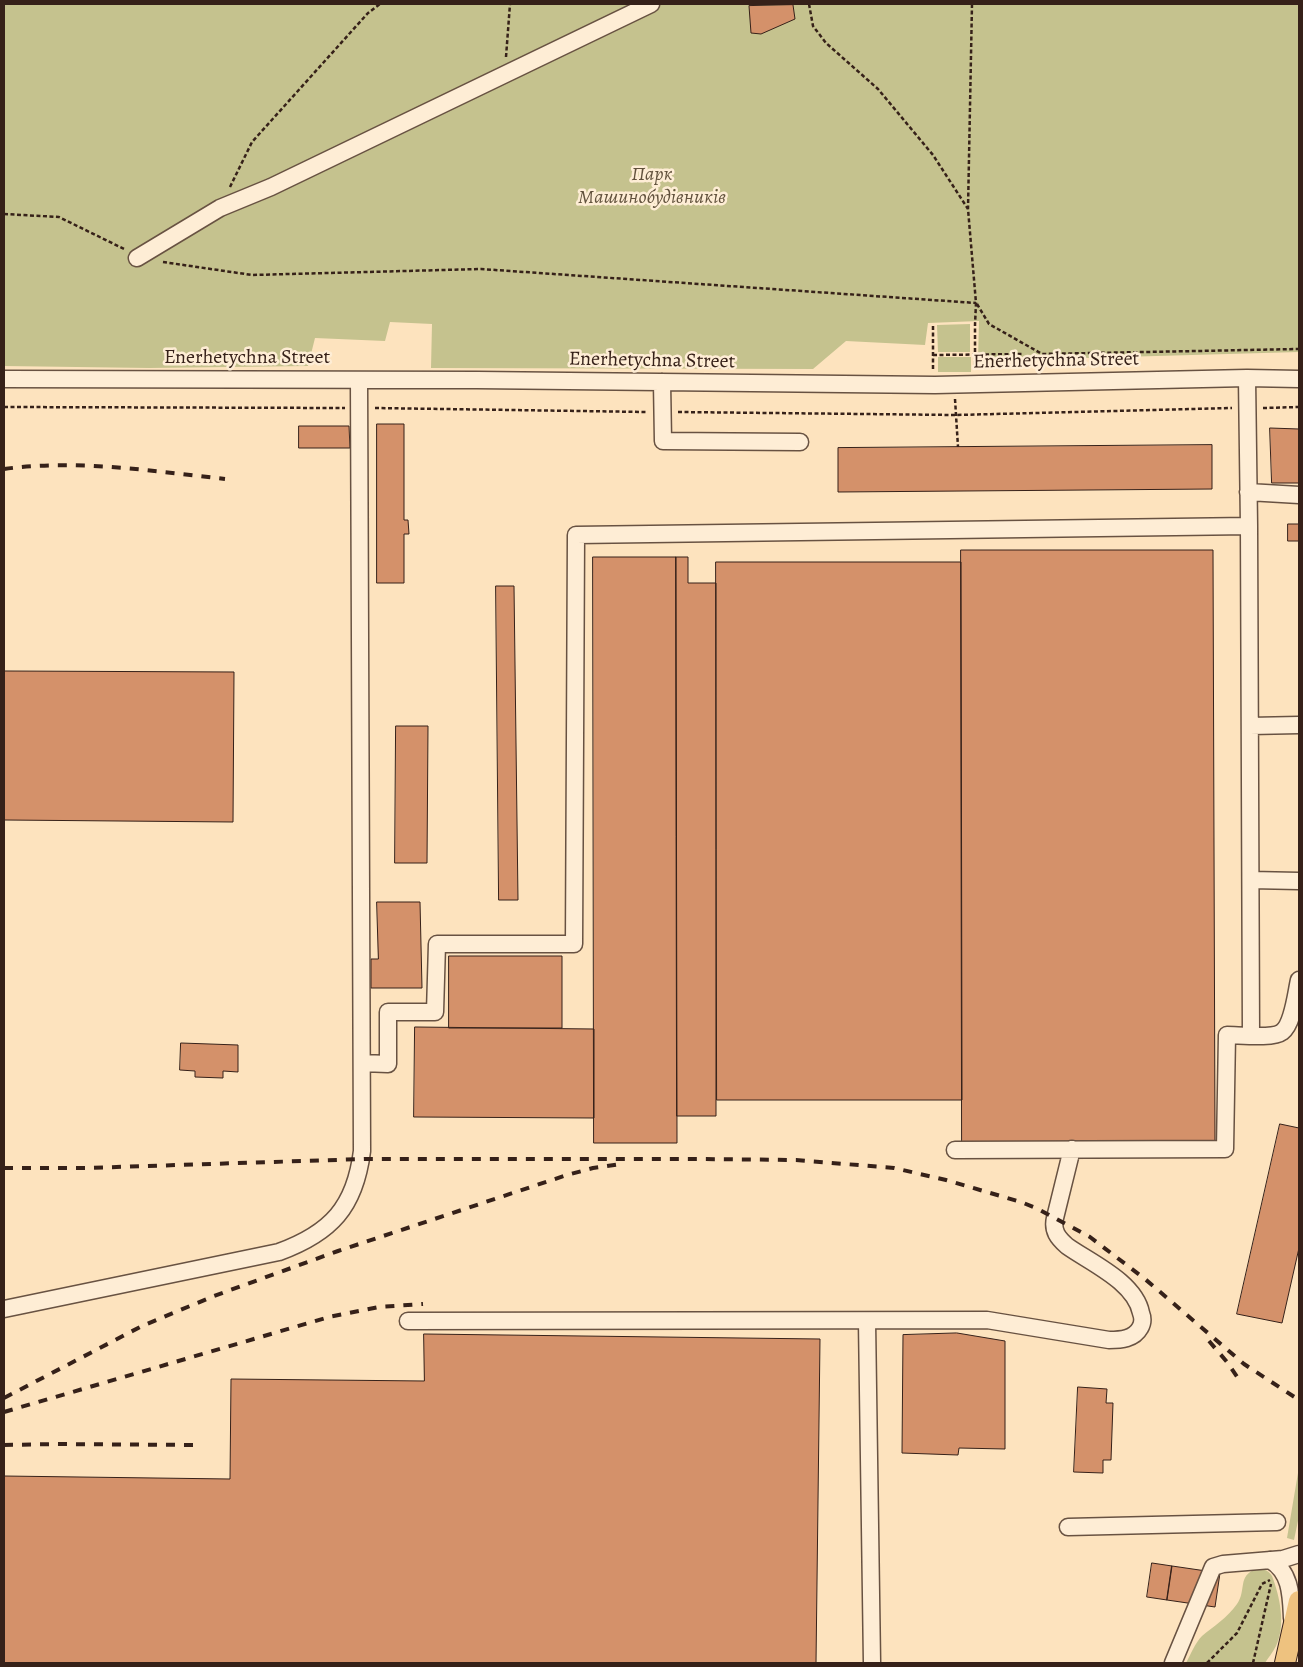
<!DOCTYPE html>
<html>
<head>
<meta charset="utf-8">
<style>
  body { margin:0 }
  #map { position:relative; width:1303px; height:1667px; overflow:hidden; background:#fde3be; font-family:Alegreya,serif }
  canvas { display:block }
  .frame { position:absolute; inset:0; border:5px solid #362119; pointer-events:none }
</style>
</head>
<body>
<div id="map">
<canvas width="1303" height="1667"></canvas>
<div class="frame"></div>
</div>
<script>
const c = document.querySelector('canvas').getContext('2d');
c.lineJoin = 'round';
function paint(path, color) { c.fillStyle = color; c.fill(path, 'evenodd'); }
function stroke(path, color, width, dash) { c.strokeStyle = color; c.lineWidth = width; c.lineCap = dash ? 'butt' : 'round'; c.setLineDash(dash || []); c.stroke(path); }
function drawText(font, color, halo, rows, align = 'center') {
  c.font = font + ' Alegreya,serif'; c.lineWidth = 5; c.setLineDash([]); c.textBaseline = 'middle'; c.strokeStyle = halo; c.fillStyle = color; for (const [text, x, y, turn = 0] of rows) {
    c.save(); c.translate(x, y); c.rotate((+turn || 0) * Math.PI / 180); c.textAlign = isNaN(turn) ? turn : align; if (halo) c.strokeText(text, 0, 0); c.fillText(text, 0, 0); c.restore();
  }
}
paint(new Path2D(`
  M4,4h1295v348l-321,9 1,-40 -51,2 -3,22 -79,-4 -33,28 -382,-1 1,-44 -42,-2 -5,19 -70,-3 -7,28 -159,2 -145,-2z
  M970,324v28h-32l-1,-27z
  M938,357h33v15h-33z
  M1299,1467v49l-5,24 -7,-2z
  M1256,1569c7,-1 12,1 16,7 8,21 14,49 4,70 -3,6 -8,12 -11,17h-79c5,-9 9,-20 16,-27 12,-10 25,-18 35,-32 10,-14 0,-28 19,-35z`), '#c5c28e');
const building = new Path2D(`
  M793,5l2,14 -34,15 -10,-1 -2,-27z
  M377,424h27v96h4l1,14h-5v49h-27z
  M299,426h50l1,22h-51z
  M1270,428l29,1v54h-27z
  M1212,445v44l-374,3v-44z
  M1288,524h11v17h-11z
  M961,550h252l2,592h-253z
  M593,557h83l1,586h-83z
  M676,557h12v26h28v533h-39z
  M716,562h245l1,538h-245z
  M496,586h18l4,314h-19z
  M4,671l230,1 -1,150 -229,-2z
  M396,726h32l-1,137h-32z
  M377,902h43l2,86h-51v-29h7z
  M449,956h113v72h-113z
  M415,1027l179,2v89l-180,-1z
  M181,1043l57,2v27l-15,-1v7l-28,-1v-6l-15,-1z
  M1280,1124l19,4v120l-17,75 -45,-9z
  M957,1333l48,8v108l-46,-1 -1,7 -56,-2 1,-118z
  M424,1334l396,5 -4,324h-812v-187l226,3 1,-100 193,2z
  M1078,1387l29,2 -1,14h7l-2,57h-8v13l-29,-1z
  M1152,1563l20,3 -5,34 -20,-3z
  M1172,1566l48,7 -5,34 -48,-7z`);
paint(building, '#d4916a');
stroke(building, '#362119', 1);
const minor = new Path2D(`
  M137,258l83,-50 51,-21 380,-183
  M1247,378l2,148 2,509
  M4,379l473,1 458,5 312,-7 52,1
  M662,382l1,59 137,1
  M1248,492l51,3
  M1250,726l49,-1
  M1251,880l48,1
  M362,1063l26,1v-52h47l2,-68h137l2,-409 673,-9
  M955,1150l270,-1 2,-114c12,0 46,4 55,-3 11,-8 14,-39 17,-52
  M4,1309l275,-57c52,-19 76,-45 83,-101l-3,-771
  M408,1321l579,-1 122,20c12,0 25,-1 31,-12 3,-5 3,-10 1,-15 -6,-31 -50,-50 -74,-67 -9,-8 -15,-15 -12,-28l17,-69
  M867,1321l5,342
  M1068,1527l209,-5
  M1270,1560c21,12 21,36 22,58
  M1173,1663l40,-96 10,-3 60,-5 16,-5`);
const major = new Path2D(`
  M1285,1663l14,-62`);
stroke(minor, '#685242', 19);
stroke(major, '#362119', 22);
stroke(new Path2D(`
  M809,4l4,22 13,17 52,46 55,66 35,54
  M972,4l-4,205 8,94 -1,22v45
  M506,57l4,-53
  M230,187l22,-45 116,-129 12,-9
  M4,214l55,3 65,32
  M163,262l89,13 229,-6 495,34
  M977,304l12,20 53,30 257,-5
  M933,326v43
  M933,355l90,-1
  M955,399l3,48
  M4,407l341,1
  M375,408l272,4
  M1263,408l36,-1
  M678,412l278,3 276,-7
  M1207,1663l30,-30 25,-49 8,-4
  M1253,1663l18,-79`), '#362119', 2.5, [4, 2.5]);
stroke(minor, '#feedd5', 16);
stroke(major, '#eec27f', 20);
stroke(new Path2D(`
  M4,469c73,-10 148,2 221,10
  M4,1168h82l278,-9h339l93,1 98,8 52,12 75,22 15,6 54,29 55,42 99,85 55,36
  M1209,1341l18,21 13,19
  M4,1398l138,-72 72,-30 124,-45 229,-76 26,-7 28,-4
  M4,1412l325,-95 50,-10 44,-3
  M4,1445l52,-1 140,1`), '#362119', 4, [9, 9]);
drawText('italic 20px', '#61513c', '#feedd5', [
  ["Парк",652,175],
  ["Машинобудівників",652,198]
]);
drawText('20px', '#362119', '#feedd5', [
  ["Enerhetychna Street",247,358],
  ["Enerhetychna Street",652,361,1],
  ["Enerhetychna Street",1056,361,-1]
]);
</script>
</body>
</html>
